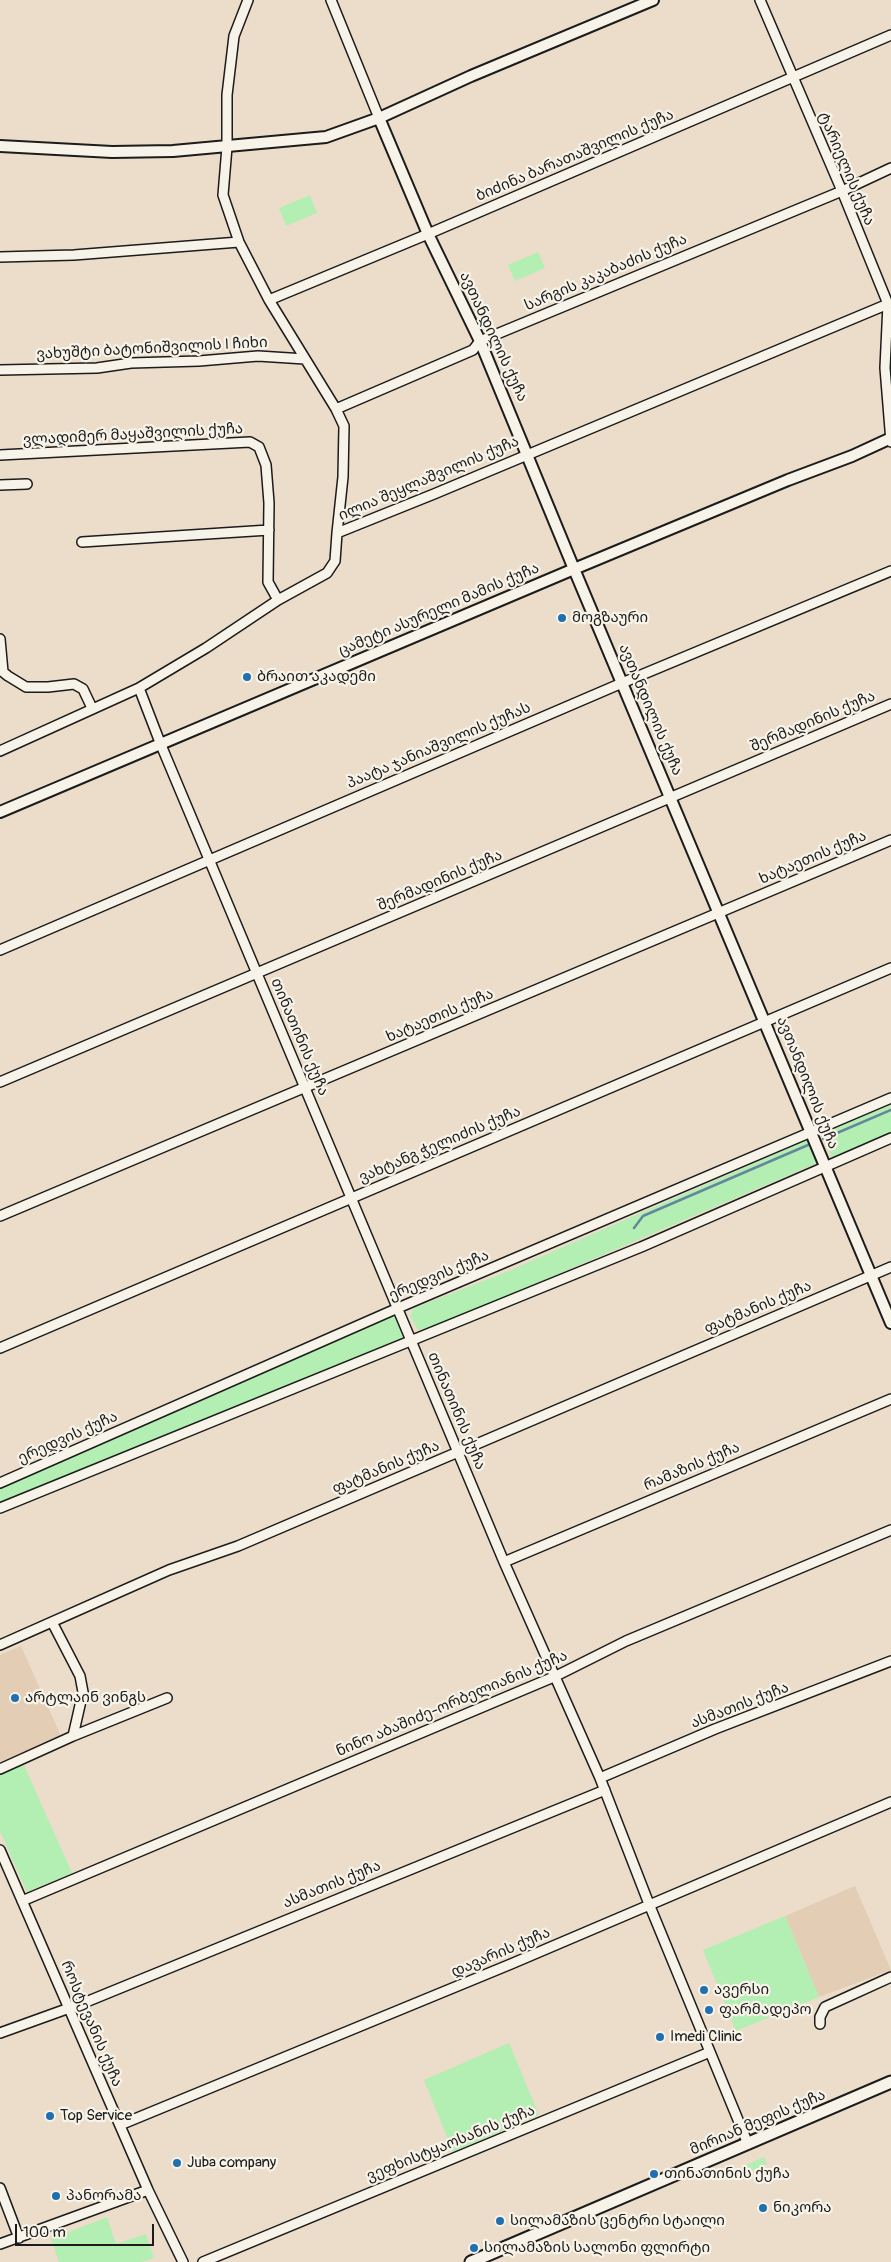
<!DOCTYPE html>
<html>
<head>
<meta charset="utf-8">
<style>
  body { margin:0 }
  #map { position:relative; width:891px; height:2262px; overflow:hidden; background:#ebddc9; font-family:Pangolin,sans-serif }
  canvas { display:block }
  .scale { position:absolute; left:15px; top:2224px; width:139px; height:22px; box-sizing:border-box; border:2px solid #1c1c1c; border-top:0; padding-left:6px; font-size:15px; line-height:18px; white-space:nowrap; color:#1c1c1c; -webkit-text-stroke:4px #f7f3e8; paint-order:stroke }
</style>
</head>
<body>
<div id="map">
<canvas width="891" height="2262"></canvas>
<div class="scale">100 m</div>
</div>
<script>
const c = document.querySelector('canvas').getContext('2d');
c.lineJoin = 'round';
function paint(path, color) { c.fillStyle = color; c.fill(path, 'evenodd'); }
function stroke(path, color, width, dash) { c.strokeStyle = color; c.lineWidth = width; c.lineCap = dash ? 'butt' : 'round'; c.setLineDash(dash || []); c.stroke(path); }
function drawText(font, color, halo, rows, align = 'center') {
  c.font = font + ' Pangolin,"Noto Sans Georgian",sans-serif'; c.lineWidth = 4.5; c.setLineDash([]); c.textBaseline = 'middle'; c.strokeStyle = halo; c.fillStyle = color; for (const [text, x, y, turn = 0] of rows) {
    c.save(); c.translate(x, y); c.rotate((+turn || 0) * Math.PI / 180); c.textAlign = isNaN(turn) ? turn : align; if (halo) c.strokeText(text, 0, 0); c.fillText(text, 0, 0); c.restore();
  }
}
paint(new Path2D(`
  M21,1646l40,90 -61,26v-107z
  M855,1886l36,84 -72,27 -34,-81z`), '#e3cdb4');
paint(new Path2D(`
  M310,195l7,18 -31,13 -7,-18z
  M538,252l7,16 -30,13 -7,-16z
  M891,1105v28l-59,25 -10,-25z
  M809,1139l8,24 -380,163 -19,4 -8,-14 4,-8 90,-35z
  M393,1316l4,2 8,19 -2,1 -403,166v-16z
  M23,1763l49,110 -45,19 -27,-61v-58z
  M785,1916l34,81 -83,34 -33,-81z
  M509,2043l30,72 -86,37 -29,-72z
  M764,2157l3,7 -26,11 -3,-6z
  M107,2217l9,27 30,-10 8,24 -12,4h-83l-8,-23z`), '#b3eeb3');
stroke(new Path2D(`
  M823,1139l68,-29
  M634,1228l9,-12 165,-71`), '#64879e', 2.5);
const minor = new Path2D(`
  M248,0l-14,36 -7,59v52l-4,48 16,47 30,58 67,109 8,17 -1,51 -6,56
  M331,0l48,118
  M760,0l82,191 46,113 -3,64 6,74
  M0,257l74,-2 165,-13
  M269,300l159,-66 463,-199
  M0,370l97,-2 34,-5 68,-2 59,-5 47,3
  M336,409l137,-59 7,-9 362,-150 49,-23
  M0,455l250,-13 9,5 7,18 3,38 -1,79 10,18
  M0,485l27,-1
  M82,542l187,-12
  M0,639l3,33 5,4 18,11h22l26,-3 9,5 9,19
  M139,688l22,57 343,817 96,216 49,126 99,240
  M0,751l139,-63 67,-40 72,-48 49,-27 8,-12 2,-28 97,-39 454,-190
  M0,950l622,-267 269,-112
  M0,1082l891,-378
  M0,1216l891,-376
  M0,1348l891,-380
  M0,1483l398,-175 493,-210
  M0,1508l641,-261 250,-109
  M504,1562l387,-163
  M52,1622l28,54 3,16 -10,44
  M0,1645l169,-75 69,-24 653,-279
  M0,1769l73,-33 94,-38
  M600,1778l115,-49 176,-68
  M0,1850l148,340 35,72
  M22,1901l534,-225 70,-35 265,-111
  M820,2024v-7l5,-10 66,-30
  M0,2033l86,-31 519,-212
  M120,2125l391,-161 380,-162
  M0,2188l19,50
  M0,2244l148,-54
  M203,2262l507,-210`);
const tertiary = new Path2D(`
  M379,118l49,116 52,107 94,228 317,754
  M0,146l112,6 61,-1 153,-14 53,-19 92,-42 182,-76
  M0,812l574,-243 214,-89 64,-24 39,-18`);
const secondary = new Path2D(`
  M471,2262l420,-180`);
stroke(minor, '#1c1c1c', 12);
stroke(tertiary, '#1c1c1c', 14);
stroke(secondary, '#1c1c1c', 15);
stroke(minor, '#f7f3e8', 9);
stroke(tertiary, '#f7f3e8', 10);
stroke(secondary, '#f7f3e8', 11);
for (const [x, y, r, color] of [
  [562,618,5,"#1f6fb2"],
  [247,677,5,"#1f6fb2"],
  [15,1698,5,"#1f6fb2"],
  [704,1990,5,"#1f6fb2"],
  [709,2010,5,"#1f6fb2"],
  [660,2037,5,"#1f6fb2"],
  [50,2116,5,"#1f6fb2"],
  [177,2163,5,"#1f6fb2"],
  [654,2174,5,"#1f6fb2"],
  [56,2196,5,"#1f6fb2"],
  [763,2208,5,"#1f6fb2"],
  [500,2221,5,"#1f6fb2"],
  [474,2248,5,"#1f6fb2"]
]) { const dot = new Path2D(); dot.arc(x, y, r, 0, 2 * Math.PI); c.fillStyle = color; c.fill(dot); stroke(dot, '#f7f3e8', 2); }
drawText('15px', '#1c1c1c', '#f7f3e8', [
  ["ბიძინა ბარათაშვილის ქუჩა",575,156,-23],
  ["ტარიელის ქუჩა",846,169,67],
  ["სარგის კაკაბაძის ქუჩა",606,273,-23],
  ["ავთანდილის ქუჩა",493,337,65],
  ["ვახუშტი ბატონიშვილის I ჩიხი",152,349,-3],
  ["ვლადიმერ მაყაშვილის ქუჩა",133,435,-3],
  ["ილია შეყლაშვილის ქუჩა",429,479,-23],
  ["ცამეტი ასურელი მამის ქუჩა",439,610,-23],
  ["ავთანდილის ქუჩა",650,710,67],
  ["შერმადინის ქუჩა",813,722,-23],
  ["პაატა ჯანიაშვილის ქუჩას",439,746,-23],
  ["ხატაეთის ქუჩა",813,858,-23],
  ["შერმადინის ქუჩა",440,881,-23],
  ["ხატაეთის ქუჩა",440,1016,-23],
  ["თინათინის ქუჩა",299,1037,67],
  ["ავთანდილის ქუჩა",807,1083,68],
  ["ვახტანგ ჭელიძის ქუჩა",440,1145,-23],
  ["ერედვის ქუჩა",439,1276,-23],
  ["ფატმანის ქუჩა",758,1308,-23],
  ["თინათინის ქუჩა",456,1411,67],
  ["ერედვის ქუჩა",68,1438,-24],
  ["რამაზის ქუჩა",692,1467,-23],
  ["ფატმანის ქუჩა",386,1468,-23],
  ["ნინო აბაშიძე-ორბელიანის ქუჩა",452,1704,-23],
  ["ასმათის ქუჩა",740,1706,-21],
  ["ასმათის ქუჩა",332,1885,-22],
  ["დავარის ქუჩა",501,1953,-23],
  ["როსტევანის ქუჩა",91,2024,67],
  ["მირიან მეფის ქუჩა",758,2123,-23],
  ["ვეფხისტყაოსანის ქუჩა",451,2144,-22]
]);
drawText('15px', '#1c1c1c', '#f7f3e8', [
  ["მოგზაური",572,618],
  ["ბრაით აკადემი",257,677],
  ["არტლაინ ვინგს",25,1698],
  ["ავერსი",714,1990],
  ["ფარმადეპო",719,2010],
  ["Imedi Clinic",670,2037],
  ["Top Service",60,2116],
  ["Juba company",187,2163],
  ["თინათინის ქუჩა",664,2174],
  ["პანორამა",66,2196],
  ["ნიკორა",773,2208],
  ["სილამაზის ცენტრი სტაილი",510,2221],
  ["სილამაზის სალონი ფლირტი",484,2248]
], 'left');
</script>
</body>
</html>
